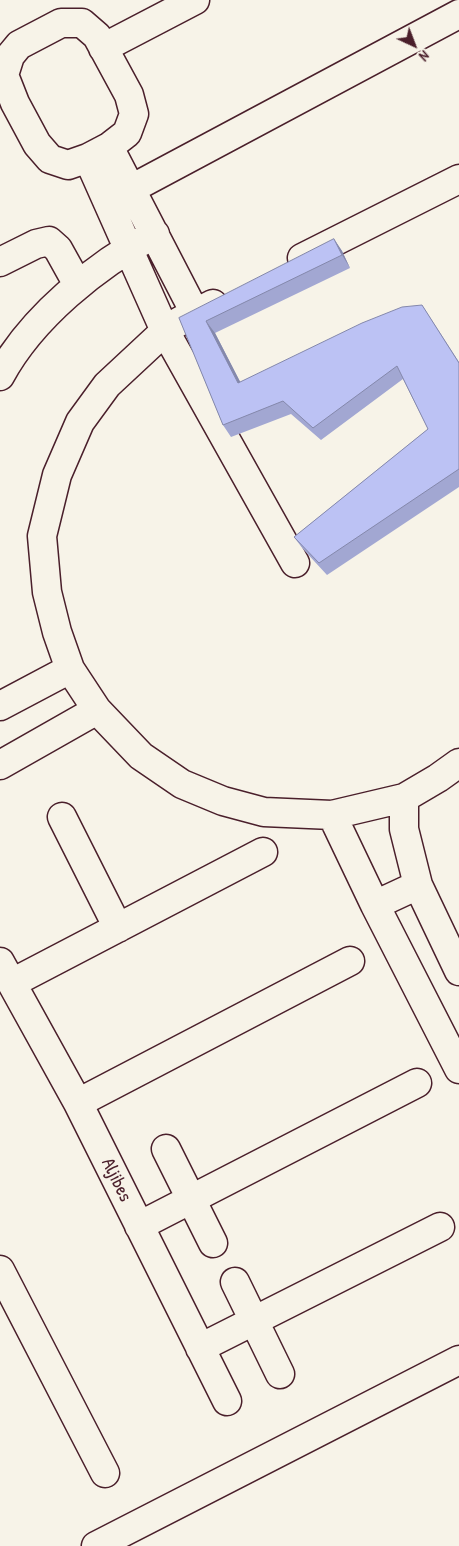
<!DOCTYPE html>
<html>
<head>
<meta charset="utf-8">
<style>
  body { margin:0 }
  #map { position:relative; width:459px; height:1546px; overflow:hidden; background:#f7f3e8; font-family:"Patrick Hand",sans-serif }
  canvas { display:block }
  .north { position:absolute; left:389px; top:20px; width:50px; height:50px; -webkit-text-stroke:4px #f7f3e8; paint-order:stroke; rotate:137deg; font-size:14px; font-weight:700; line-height:20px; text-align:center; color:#4a1f2b }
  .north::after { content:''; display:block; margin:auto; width:18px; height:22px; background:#4a1f2b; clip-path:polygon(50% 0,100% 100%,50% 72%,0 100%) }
</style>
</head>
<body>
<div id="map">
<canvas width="459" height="1546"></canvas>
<div class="north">N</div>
</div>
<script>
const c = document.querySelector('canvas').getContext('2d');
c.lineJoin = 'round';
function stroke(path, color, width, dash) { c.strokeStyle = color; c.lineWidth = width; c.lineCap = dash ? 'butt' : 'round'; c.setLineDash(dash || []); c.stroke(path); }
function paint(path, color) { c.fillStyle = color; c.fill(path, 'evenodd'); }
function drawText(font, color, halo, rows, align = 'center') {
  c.font = font + ' "Patrick Hand",sans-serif'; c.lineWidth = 5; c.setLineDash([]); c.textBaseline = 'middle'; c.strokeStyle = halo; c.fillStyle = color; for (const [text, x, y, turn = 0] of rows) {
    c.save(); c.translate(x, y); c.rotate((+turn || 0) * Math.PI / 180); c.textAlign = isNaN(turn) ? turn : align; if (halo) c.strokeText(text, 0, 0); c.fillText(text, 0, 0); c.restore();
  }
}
const minor = new Path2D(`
  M61,23h21l15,13 32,59 5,19 -7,19 -18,14 -21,11 -20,7 -18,-6 -13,-15 -22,-41 -11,-28 6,-19 9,-11z
  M103,48l92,-48
  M109,147l86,166
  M88,158l77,173 130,232
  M131,189l328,-175
  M302,258l157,-79
  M0,262l36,-18 13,-3 9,8 20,36
  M213,304l-33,17 -15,10 -58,54 -27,37 -23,53 -15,61 5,56 10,40 13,37 27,41 44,46 41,28 41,17 41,11 68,3 72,-17 34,-20 21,-15
  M0,376c31,-58 97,-112 155,-142
  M0,706l70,-37
  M0,765l97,-55
  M404,798v31l14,56 41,86
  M332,815l43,90 84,164
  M62,817l56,111
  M375,905l43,-20
  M0,962l78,141 149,298
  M12,983l251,-131
  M78,1103l272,-142
  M166,1149l47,94
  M139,1226l278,-143
  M0,1270l105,203
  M235,1282l45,92
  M200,1348l240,-121
  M96,1546l363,-186`);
stroke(minor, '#4a1f2b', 31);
stroke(minor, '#f7f3e8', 28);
paint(new Path2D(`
  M334,239l8,12 8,17 -135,65 25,49 182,-77 37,57v125l-132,88 -24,-26 -9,-12 134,-108 -25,-50 -82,61 -30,-26 -60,23 -8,-12 -44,-107z`), '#a2a7d2');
paint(new Path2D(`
  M334,239l8,12 8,17 -8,-13z
  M206,321l9,12 32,62 -9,-12z`), '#8488ab');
const building = new Path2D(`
  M334,239l8,16 -136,66 32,62 124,-60 40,-16 20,-2 37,58v106l-140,94 -25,-26 134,-108 -31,-63 -84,62 -30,-27 -60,24 -44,-107z`);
paint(building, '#bcc2f4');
stroke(building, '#8488ab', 1);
drawText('19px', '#4a1f2b', '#f7f3e8', [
  ["Aljibes",116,1180,64]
]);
</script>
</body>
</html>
